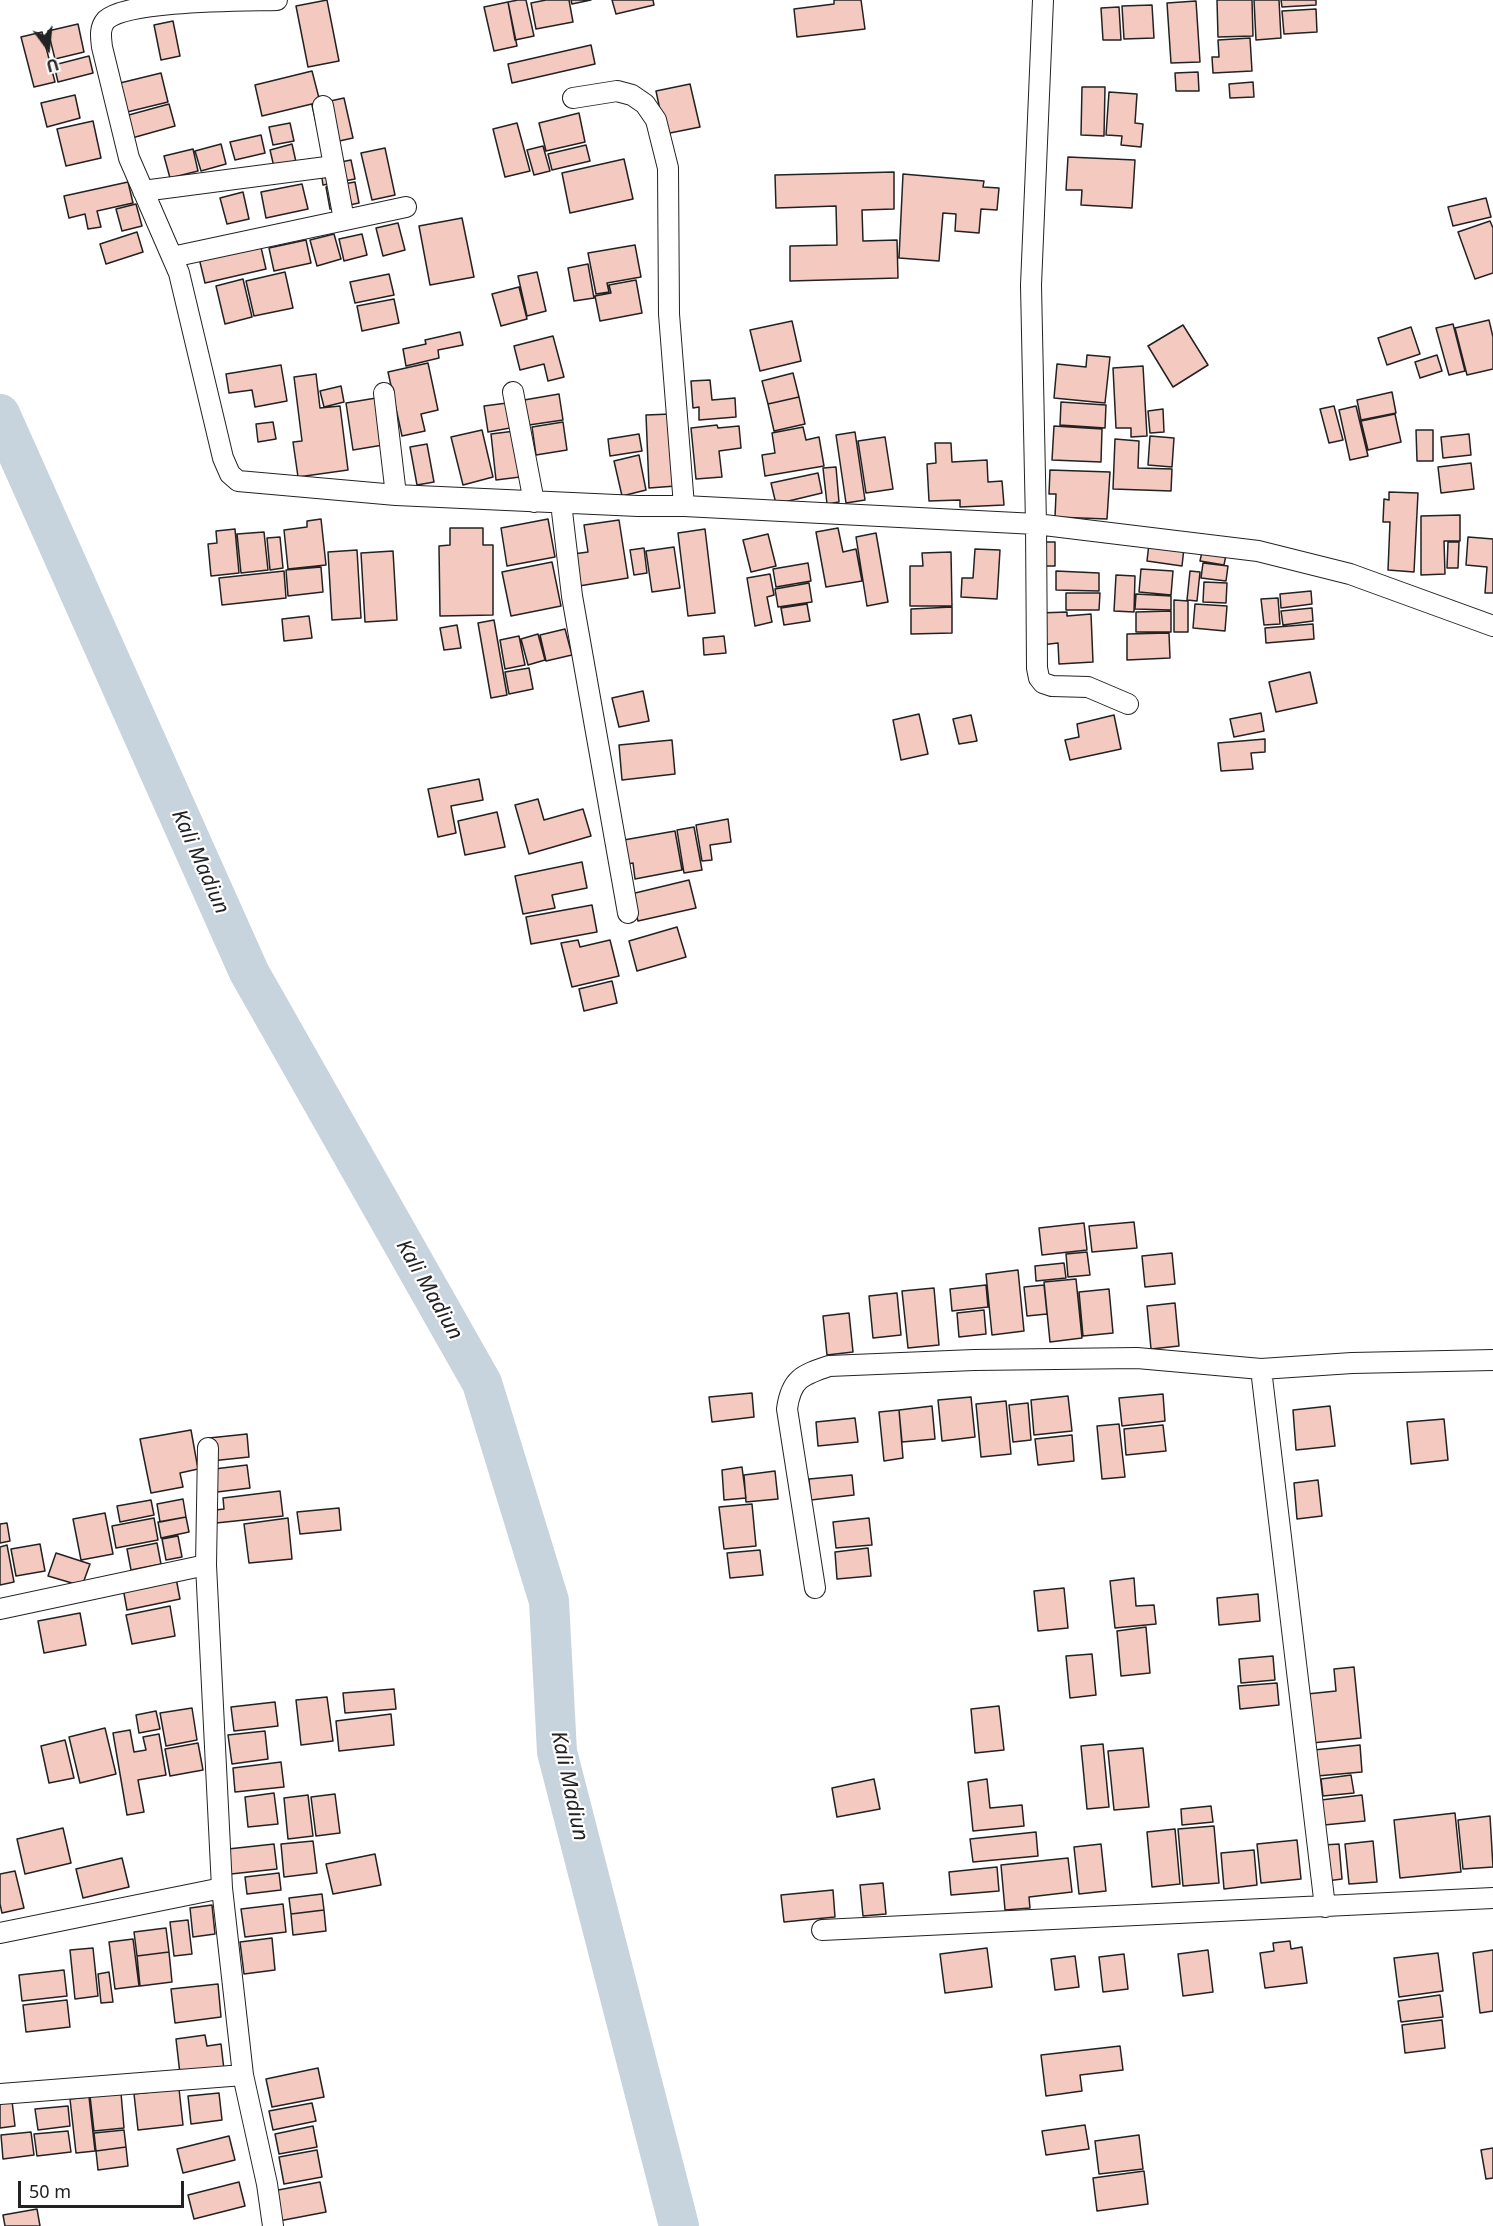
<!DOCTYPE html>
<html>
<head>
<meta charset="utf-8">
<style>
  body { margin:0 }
  #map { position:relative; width:1493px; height:2226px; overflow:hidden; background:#fff; font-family:"Noto Sans",sans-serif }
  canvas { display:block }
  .north { position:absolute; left:18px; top:18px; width:60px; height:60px; -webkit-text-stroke:4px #fff; paint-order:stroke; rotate:165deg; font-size:16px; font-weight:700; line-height:24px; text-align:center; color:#222 }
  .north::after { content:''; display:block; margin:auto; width:21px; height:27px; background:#222; clip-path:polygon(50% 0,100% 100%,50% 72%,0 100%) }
  .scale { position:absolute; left:18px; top:2181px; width:166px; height:27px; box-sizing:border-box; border:3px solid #222; border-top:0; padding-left:8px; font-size:18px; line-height:21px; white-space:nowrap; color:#222; -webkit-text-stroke:4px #fff; paint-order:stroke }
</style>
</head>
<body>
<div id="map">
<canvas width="1493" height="2226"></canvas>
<div class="north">U</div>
<div class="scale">50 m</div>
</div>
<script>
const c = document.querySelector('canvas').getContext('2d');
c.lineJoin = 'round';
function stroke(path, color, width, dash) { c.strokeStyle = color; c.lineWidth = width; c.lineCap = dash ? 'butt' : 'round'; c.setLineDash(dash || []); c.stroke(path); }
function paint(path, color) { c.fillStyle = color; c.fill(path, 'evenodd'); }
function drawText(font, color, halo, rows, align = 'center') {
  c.font = font + ' "Noto Sans",sans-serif'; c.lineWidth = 4.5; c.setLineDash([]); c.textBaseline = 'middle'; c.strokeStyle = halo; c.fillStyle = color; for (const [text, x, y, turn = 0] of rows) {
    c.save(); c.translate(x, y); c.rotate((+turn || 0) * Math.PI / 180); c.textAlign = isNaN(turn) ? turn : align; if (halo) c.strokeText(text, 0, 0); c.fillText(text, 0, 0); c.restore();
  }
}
stroke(new Path2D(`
  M0,414l249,558 233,411 67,218 8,151 122,474`), '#c7d3dd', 40);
const building = new Path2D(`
  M327,0l12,61 -31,6 -12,-61z
  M518,0h8l8,36 -19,4 -7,-38z
  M546,0h23l4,22 -37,7 -5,-26z
  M571,0h20l-19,4z
  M612,0h41l1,5 -38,9z
  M834,0h27l4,29 -68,8 -3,-28 40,-5z
  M1217,0h35l1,36 -35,1z
  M1254,0h25l2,38 -25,2z
  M1281,0h35v5l-34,2z
  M1196,1l4,61 -29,1 -4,-60z
  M508,2l9,44 -23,5 -10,-44z
  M1152,5l2,33 -30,1 -2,-33z
  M1119,7l2,33h-18l-2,-32z
  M1316,9l1,23 -33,2 -2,-23z
  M173,21l7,35 -19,4 -7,-35z
  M78,24l6,28 -29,7 -7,-28z
  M42,32l13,50 -21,5 -13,-50z
  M1250,38l2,33 -39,2 -1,-16h7l-1,-17z
  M591,45l4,19 -83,19 -4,-19z
  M89,56l4,17 -35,9 -4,-17z
  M312,71l8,31 -58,14 -7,-31z
  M1198,72l1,19h-23l-1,-18z
  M161,73l7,29 -41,10 -7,-29z
  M1253,82l1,15 -24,1 -1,-14z
  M690,84l10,43 -35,7 -9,-43z
  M1082,87h23l-1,49 -23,-1z
  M1109,92l28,2 -2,29 8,1 -2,23 -20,-2 1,-9 -16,-1z
  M75,95l5,23 -33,9 -6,-24z
  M344,98l9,40 -32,7 -9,-40z
  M169,104l6,22 -43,12 -7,-22z
  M579,113l6,29 -39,9 -7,-28z
  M93,121l8,37 -35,8 -9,-37z
  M290,123l4,18 -21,4 -4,-18z
  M517,123l13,48 -25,6 -12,-48z
  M261,135l4,18 -30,7 -5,-18z
  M221,144l5,20 -25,7 -6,-20z
  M292,144l4,18 -22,5 -4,-17z
  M586,145l4,16 -38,9 -4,-16z
  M543,146l7,25 -16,4 -7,-25z
  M385,148l10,47 -23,5 -11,-47z
  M193,149l5,22 -28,7 -6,-22z
  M1068,157l67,3 -3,48 -51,-3 1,-15h-16z
  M624,159l9,40 -63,14 -8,-40z
  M351,160l4,19 -32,6 -3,-19z
  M894,172v37l-32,1 1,31 34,-1 1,38 -108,3v-35l47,-1 -1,-39 -60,2 -1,-33z
  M903,174l81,7 -1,6 16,1 -2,22 -16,-1 -2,24 -24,-2 1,-17 -13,-1 -4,48 -40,-3z
  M128,182l5,21 -36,8 4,16 -13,2 -3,-15 -16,4 -5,-22z
  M355,182l4,21 -29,6 -4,-22z
  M302,184l6,25 -42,9 -5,-26z
  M243,192l6,27 -22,5 -7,-26z
  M1486,198l5,19 -38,9 -5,-19z
  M136,204l6,22 -20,5 -6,-22z
  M462,218l12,59 -44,8 -11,-59z
  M1490,221l3,7v45l-18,6 -17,-47z
  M398,223l7,27 -22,6 -7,-28z
  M137,232l6,20 -37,12 -6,-20z
  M334,234l7,25 -24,7 -7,-26z
  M362,234l5,21 -23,6 -5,-22z
  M306,240l5,23 -37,8 -5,-23z
  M260,243l6,26 -61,14 -6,-25z
  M635,245l6,32 -34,6 2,9 -13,2 -8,-41z
  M588,264l6,34 -20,3 -6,-33z
  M285,272l8,36 -39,8 -8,-35z
  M537,272l9,39 -19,5 -9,-40z
  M389,274l5,21 -39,8 -5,-21z
  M243,279l9,38 -27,7 -9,-38z
  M636,280l6,33 -42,8 -5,-25 16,-3 -2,-8z
  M519,287l8,32 -26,7 -9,-32z
  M394,299l5,24 -37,8 -5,-25z
  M1489,320l4,17v32l-26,6 -12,-47z
  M792,321l9,40 -41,10 -10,-41z
  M1453,324l12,47 -16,4 -13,-47z
  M1183,325l25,40 -35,22 -25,-41z
  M1411,327l9,27 -33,11 -9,-27z
  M460,332l3,13 -25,5 1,8 -33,8 -3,-17 23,-5 -1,-4z
  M553,336l11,41 -16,4 -4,-17 -24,6 -6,-24z
  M1087,355l23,2 -5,46 -51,-5 3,-34 29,3z
  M1437,355l5,16 -22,7 -5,-16z
  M428,363l10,47 -17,4 4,17 -23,5 -14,-64z
  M281,365l6,36 -32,6 -3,-17 -23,3 -3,-19z
  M1143,366l4,70 -16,1v-9h-15l-3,-60z
  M793,373l6,24 -31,7 -6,-23z
  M316,374l4,34 20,-2 8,64 -50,7 -5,-35 9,-1 -8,-64z
  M710,380l2,20 23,-2 1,19 -37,3v-13l-6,1 -2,-27z
  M341,386l3,16 -20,5 -4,-16z
  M1392,392l4,21 -35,7 -4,-20z
  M559,394l4,26 -34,5 -5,-25z
  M799,397l6,27 -31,7 -6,-27z
  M376,398l7,47 -30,5 -7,-47z
  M1061,402l45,3 -1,23 -45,-3z
  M507,403l3,25 -22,4 -4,-26z
  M1334,406l9,34 -14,3 -9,-34z
  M1356,406l12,50 -18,4 -11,-50z
  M1163,409l1,23 -14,1 -2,-22z
  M671,414l5,72 -27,2 -3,-73z
  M1395,414l6,28 -33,8 -7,-29z
  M273,422l3,17 -18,3 -2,-18z
  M563,422l4,28 -31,5 -4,-28z
  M717,425l1,3 21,-2 2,22 -22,3 3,26 -26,2 -5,-51z
  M1054,426l48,3 -1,33 -49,-2z
  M803,427l3,13 13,-3 5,29 -59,10 -3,-21 13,-2 -3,-20z
  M482,430l11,47 -30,8 -12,-48z
  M1416,430h17v31h-16z
  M515,431l5,46 -24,3 -5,-46z
  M855,432l10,68 -19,3 -10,-68z
  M639,434l3,17 -32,5 -2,-17z
  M1469,434l2,21 -28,3 -2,-21z
  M1150,436l24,2 -2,29 -24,-2z
  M885,437l8,52 -27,4 -8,-52z
  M1115,439l24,2 -1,27 34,1 -1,22 -58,-2z
  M935,443h16l1,19 35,-2 1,22 14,-1 2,24 -44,2v-7l-31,1 -2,-37 9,-1z
  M427,444l7,38 -17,3 -7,-38z
  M639,455l7,35 -24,6 -8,-35z
  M1471,463l3,26 -33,4 -3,-26z
  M836,467l3,35 -12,2 -4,-36z
  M1050,470l60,2 -3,47 -52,-2 1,-23h-7z
  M818,473l4,20 -46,11 -5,-21z
  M1389,492l29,1 -4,79 -26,-2 2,-48h-7l1,-23 5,1z
  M1460,515v26h-16l1,33 -24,1v-59z
  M321,519l5,46 -38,4 -4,-39 23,-3v-6z
  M548,519l7,38 -48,9 -6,-38z
  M619,520l9,58 -49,8 -6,-32 15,-2 -4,-27z
  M450,528h33v17h10v70l-53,1 -1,-70 11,-1z
  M838,528l5,24 13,-3 6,32 -36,6 -10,-55z
  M235,529l4,44 -28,3 -3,-32 9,-1 -1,-12z
  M705,529l10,84 -27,3 -10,-83z
  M264,532l4,38 -27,3 -4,-39z
  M876,533l12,69 -21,4 -11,-69z
  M768,534l8,32 -25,6 -8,-32z
  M280,537l3,31 -13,2 -3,-32z
  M1468,537l25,2v54h-8l2,-26 -21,-2z
  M1040,542h15v24h-15z
  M1448,542h11l-1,26h-11z
  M1149,543l35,5 -2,18 -35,-5z
  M674,547l6,41 -28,4 -6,-41z
  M1203,547l24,3 -3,15 -24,-4z
  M644,548l3,25 -13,2 -4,-25z
  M975,549l25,1 -3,49 -36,-2 1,-19h11z
  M357,550l4,68 -29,2 -4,-68z
  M393,551l4,69 -32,2 -4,-69z
  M951,552l1,54h-42v-40h13l-1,-13z
  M552,562l9,44 -50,10 -9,-44z
  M808,563l3,18 -35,6 -3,-18z
  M1203,563l25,3 -2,15 -25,-3z
  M321,567l2,25 -35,4 -2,-26z
  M1141,569l32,2 -2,24 -32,-3z
  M284,571l2,27 -64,7 -3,-27z
  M1056,571l43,2v18l-43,-1z
  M1190,571l10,1 -3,29 -10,-1z
  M770,574l4,21 -7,2 5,25 -17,4 -8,-48z
  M1116,575l19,1 -1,36 -20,-1z
  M1204,582l23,1 -1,20 -23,-1z
  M809,583l3,19 -34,5 -3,-18z
  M1311,591l1,13 -31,4 -1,-14z
  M1066,593h34l-1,17h-33z
  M1136,594l35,2v14l-36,-1z
  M1278,598l2,26 -16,1 -3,-26z
  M1174,600l14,1v31h-14z
  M807,604l3,17 -26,4 -3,-17z
  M1195,604l32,2 -2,25 -32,-3z
  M952,607v26l-41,1v-25z
  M1312,608l1,13 -30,4 -2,-14z
  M1171,611v21h-35v-20z
  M1067,612v4l24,-2 2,48 -34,2 -1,-21 -17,2 -2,-32z
  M309,616l3,22 -28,3 -2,-22z
  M494,620l13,75 -16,3 -13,-75z
  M1313,624l1,15 -48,4 -1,-15z
  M457,625l4,23 -17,2 -4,-22z
  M565,629l7,26 -26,6 -6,-26z
  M1169,633l1,25 -43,2v-26z
  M538,634l7,26 -17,5 -7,-26z
  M519,636l6,29 -20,4 -5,-29z
  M724,636l2,17 -22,2 -1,-17z
  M529,668l4,21 -24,5 -4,-22z
  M1310,672l7,31 -41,9 -7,-30z
  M643,691l6,30 -30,6 -7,-29z
  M1261,713l3,18 -30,6 -4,-18z
  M919,714l9,40 -27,6 -8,-40z
  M971,715l6,26 -18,3 -6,-25z
  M1114,715l7,34 -51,11 -5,-20 14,-3 -2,-13z
  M1265,739v13l-14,1 2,16 -32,2 -3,-28z
  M672,740l3,34 -53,6 -3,-35z
  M479,779l4,21 -32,6 5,27 -18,4 -10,-48z
  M538,799l6,21 39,-11 8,27 -62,18 -14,-49z
  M497,812l8,35 -40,8 -7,-34z
  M728,819l3,23 -21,3 2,15 -10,1 -6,-36z
  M694,827l8,43 -18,3 -7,-43z
  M675,831l7,39 -47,9 -2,-16 -11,2 -4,-24z
  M582,862l5,26 -35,7 3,13 -32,6 -8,-38z
  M689,880l7,28 -58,13 -7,-27z
  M592,905l5,27 -66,12 -5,-27z
  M677,927l9,30 -49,14 -8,-30z
  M578,940l2,7 30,-7 9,36 -47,11 -11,-44z
  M612,981l5,22 -33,8 -5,-22z
  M1134,1222l3,26 -45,4 -3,-26z
  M1084,1223l3,27 -45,5 -3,-27z
  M1087,1252l3,23 -22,2 -2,-23z
  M1172,1253l3,31 -30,3 -3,-31z
  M1064,1263l2,15 -30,3 -1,-15z
  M1018,1270l6,61 -32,4 -6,-61z
  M1076,1279l6,59 -32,4 -6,-60z
  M986,1285l2,22 -36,4 -2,-22z
  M1044,1285l3,29 -20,2 -3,-29z
  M934,1288l5,57 -31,3 -6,-57z
  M1109,1289l4,44 -30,3 -4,-44z
  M897,1293l4,42 -28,3 -4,-42z
  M1175,1303l4,43 -28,3 -4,-43z
  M984,1310l2,24 -27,3 -2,-24z
  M849,1313l4,39 -26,3 -4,-39z
  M752,1393l2,24 -42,5 -3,-25z
  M1163,1394l2,27 -43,5 -3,-28z
  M1068,1396l4,35 -38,4 -3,-35z
  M971,1397l4,40 -33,4 -4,-41z
  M1006,1401l5,53 -30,3 -5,-53z
  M1028,1403l3,37 -18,2 -4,-37z
  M932,1406l3,33 -33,3 -3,-32z
  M1330,1406l5,40 -39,4 -3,-40z
  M899,1410l4,48 -19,3 -5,-49z
  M855,1418l3,24 -40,4 -2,-24z
  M1444,1419l4,41 -37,4 -4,-42z
  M1119,1424l6,53 -23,2 -5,-53z
  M1163,1425l3,26 -40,4 -2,-26z
  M191,1430l7,39 -18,4 3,14 -32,6 -11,-54z
  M247,1434l2,23 -38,4 -2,-23z
  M1072,1435l2,26 -36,4 -3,-26z
  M247,1465l3,23 -33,4 -3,-23z
  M742,1467l4,31 -22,2 -2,-30z
  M775,1471l3,28 -32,3 -2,-27z
  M852,1475l2,20 -43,5 -2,-21z
  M1318,1480l4,36 -25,3 -3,-36z
  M280,1491l3,25 -67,7 -1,-13 9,-1 -1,-11z
  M183,1499l3,18 -26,5 -3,-18z
  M151,1500l3,15 -34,7 -3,-16z
  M752,1504l4,42 -32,3 -5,-42z
  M339,1508l2,22 -41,4 -3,-22z
  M105,1513l8,41 -32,6 -8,-41z
  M186,1517l3,15 -28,6 -3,-16z
  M154,1518l4,22 -42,8 -4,-22z
  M288,1518l4,41 -43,4 -5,-39z
  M869,1518l3,27 -36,3 -3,-26z
  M7,1523l3,18 -10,2v-19z
  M178,1536l4,21 -16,3 -4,-21z
  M157,1543l4,21 -30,6 -4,-21z
  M40,1544l5,27 -29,5 -5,-27z
  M7,1545l7,37 -14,3v-38z
  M868,1548l3,28 -34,3 -2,-27z
  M760,1550l3,25 -33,3 -3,-25z
  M56,1553l34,11 -8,22 -34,-10z
  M176,1578l4,21 -53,11 -4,-22z
  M1134,1578l2,28 18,-1 2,19 -41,4 -5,-47z
  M1064,1588l4,40 -30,3 -4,-40z
  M1258,1594l2,27 -41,4 -2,-27z
  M170,1606l5,30 -43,8 -6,-29z
  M80,1613l6,32 -42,8 -6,-32z
  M1146,1627l4,46 -29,3 -4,-45z
  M1092,1654l4,41 -26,3 -4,-42z
  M1273,1656l2,24 -34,3 -2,-24z
  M1354,1667l7,71 -49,5 -5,-49 29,-3 -2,-22z
  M1277,1683l2,22 -39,4 -2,-23z
  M394,1689l2,20 -51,4 -2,-20z
  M327,1697l6,44 -32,4 -5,-45z
  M275,1702l3,24 -44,5 -3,-24z
  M999,1706l5,44 -29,3 -4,-44z
  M192,1708l5,32 -31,6 -6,-33z
  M156,1711l4,18 -21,4 -3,-18z
  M391,1714l3,31 -55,6 -3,-30z
  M105,1728l11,46 -36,9 -11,-46z
  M130,1730l4,22 12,-2 -3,-13 16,-3 7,41 -28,5 6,32 -17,3 -14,-82z
  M265,1731l3,28 -36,5 -4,-29z
  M65,1740l9,38 -25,5 -8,-37z
  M198,1743l5,27 -33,6 -5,-27z
  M1103,1744l6,63 -22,2 -6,-63z
  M1360,1745l2,27 -45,4 -3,-26z
  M1143,1748l6,59 -35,3 -6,-59z
  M281,1762l3,25 -49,5 -2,-24z
  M1351,1775l3,18 -31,3 -2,-17z
  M874,1779l6,30 -43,8 -5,-29z
  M987,1779l3,29 32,-3 2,21 -51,5 -5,-49z
  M274,1793l4,31 -30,3 -3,-30z
  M335,1794l5,39 -24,3 -5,-39z
  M308,1795l5,41 -25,3 -4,-41z
  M1362,1795l3,26 -41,4 -3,-25z
  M1211,1806l2,16 -31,3 -1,-16z
  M1455,1813l6,59 -61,6 -6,-58z
  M1490,1816l3,51 -30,2 -5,-49z
  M1214,1826l5,57 -36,3 -5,-57z
  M63,1828l8,35 -46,11 -8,-35z
  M1175,1829l5,55 -28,3 -5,-55z
  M1036,1832l2,24 -65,6 -3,-23z
  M1297,1840l4,39 -40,4 -4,-39z
  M313,1841l4,32 -33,4 -3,-33z
  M1373,1841l4,41 -28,2 -4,-40z
  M274,1844l3,25 -46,5 -3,-25z
  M1101,1844l5,47 -27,3 -5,-47z
  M1339,1844l3,35 -15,2 -3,-36z
  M1254,1850l3,35 -33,4 -3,-36z
  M375,1854l6,31 -48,9 -7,-30z
  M122,1858l7,29 -46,11 -7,-29z
  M1068,1858l4,34 -43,5 1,11 -25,2 -4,-45z
  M997,1867l2,24 -48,4 -2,-23z
  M15,1871l9,37 -22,5 -2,-9v-30z
  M279,1873l2,17 -34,4 -2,-17z
  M883,1883l3,31 -23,2 -3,-31z
  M833,1890l2,27 -51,5 -3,-27z
  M322,1894l2,16 -33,4 -2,-16z
  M283,1904l3,28 -41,5 -4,-28z
  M212,1905l3,29 -22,3 -3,-29z
  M324,1910l2,21 -33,4 -2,-21z
  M188,1920l4,34 -18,2 -4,-34z
  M166,1928l3,24 -32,4 -3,-24z
  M272,1938l3,32 -31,4 -4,-32z
  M133,1939l6,47 -24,3 -6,-47z
  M1290,1941l1,8 11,-2 5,36 -42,5 -5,-35 14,-2 -1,-8z
  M93,1948l5,48 -23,3 -5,-49z
  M987,1948l5,39 -47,6 -5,-39z
  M1208,1950l5,42 -30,4 -5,-42z
  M1493,1950v61l-13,2 -7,-60z
  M169,1952l3,30 -32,4 -3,-30z
  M1438,1953l5,38 -44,6 -5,-39z
  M1124,1954l4,35 -25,3 -4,-35z
  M1075,1956l4,31 -24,3 -4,-31z
  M64,1970l3,26 -45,5 -3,-26z
  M109,1972l4,30 -12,1 -3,-29z
  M218,1984l3,33 -46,6 -4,-34z
  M1440,1995l3,22 -42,5 -3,-21z
  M67,2000l3,27 -44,5 -3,-27z
  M1442,2020l3,28 -40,5 -3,-28z
  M205,2035l2,11 14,-2 3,26 -44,4 -4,-35z
  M1120,2046l3,24 -43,5 2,16 -36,5 -5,-41z
  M318,2068l6,29 -52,10 -6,-28z
  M179,2089l4,36 -45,5 -4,-36z
  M121,2093l3,35 -30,3 -4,-35z
  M219,2093l3,27 -31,4 -3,-28z
  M89,2097l6,54 -19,2 -6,-54z
  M12,2101l3,25 -15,2v-26z
  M312,2103l4,18 -43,9 -4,-19z
  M68,2106l2,20 -32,4 -3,-21z
  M1085,2125l4,24 -43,6 -4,-24z
  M313,2126l4,21 -38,7 -4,-20z
  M124,2130l2,17 -30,4 -2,-18z
  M68,2131l3,21 -34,4 -3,-22z
  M31,2132l3,23 -31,4 -2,-24z
  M1139,2135l4,34 -44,5 -4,-33z
  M229,2136l6,24 -52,13 -6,-24z
  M126,2147l2,19 -30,4 -2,-19z
  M1493,2148v30l-7,1 -5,-29z
  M317,2150l5,27 -38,7 -5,-27z
  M1144,2171l4,33 -51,7 -4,-33z
  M239,2182l6,24 -51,13 -6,-24z
  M320,2182l6,30 -47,9 -6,-30z
  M37,2209l3,17h-35l-2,-11z`);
paint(building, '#f3c9c0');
stroke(building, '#222', 1.5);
const minor = new Path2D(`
  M277,0c-35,1 -148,0 -171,20 -7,8 -5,18 -4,27l27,111 50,115 44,185 7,16 8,7 158,14 242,11h46l352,18 222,27 92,23 143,52
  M1043,0l-12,285 5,239 1,144 2,10 4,5 9,3 36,1 40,17
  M573,98l44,-7 15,4 13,9 11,16 12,48 1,146 15,192
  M323,106l21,114
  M143,191l191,-25
  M172,257l234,-50
  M513,392l21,110
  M384,393l12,102
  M561,503l11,93 56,317
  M1261,1369l64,538
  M208,1448l-2,117 16,323 21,187 24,109 6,42
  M815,1588l-28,-179c4,-30 15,-34 42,-43l145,-6 163,-2 124,11 91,-6 141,-3
  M0,1609l206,-44
  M822,1930l671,-32
  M0,1933l222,-45
  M0,2094l243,-19`);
stroke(minor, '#222', 22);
stroke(minor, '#fff', 20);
drawText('italic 21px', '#222', '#fff', [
  ["Kali Madiun",200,862,66],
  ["Kali Madiun",429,1290,60],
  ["Kali Madiun",569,1786,78]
]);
</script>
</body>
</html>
